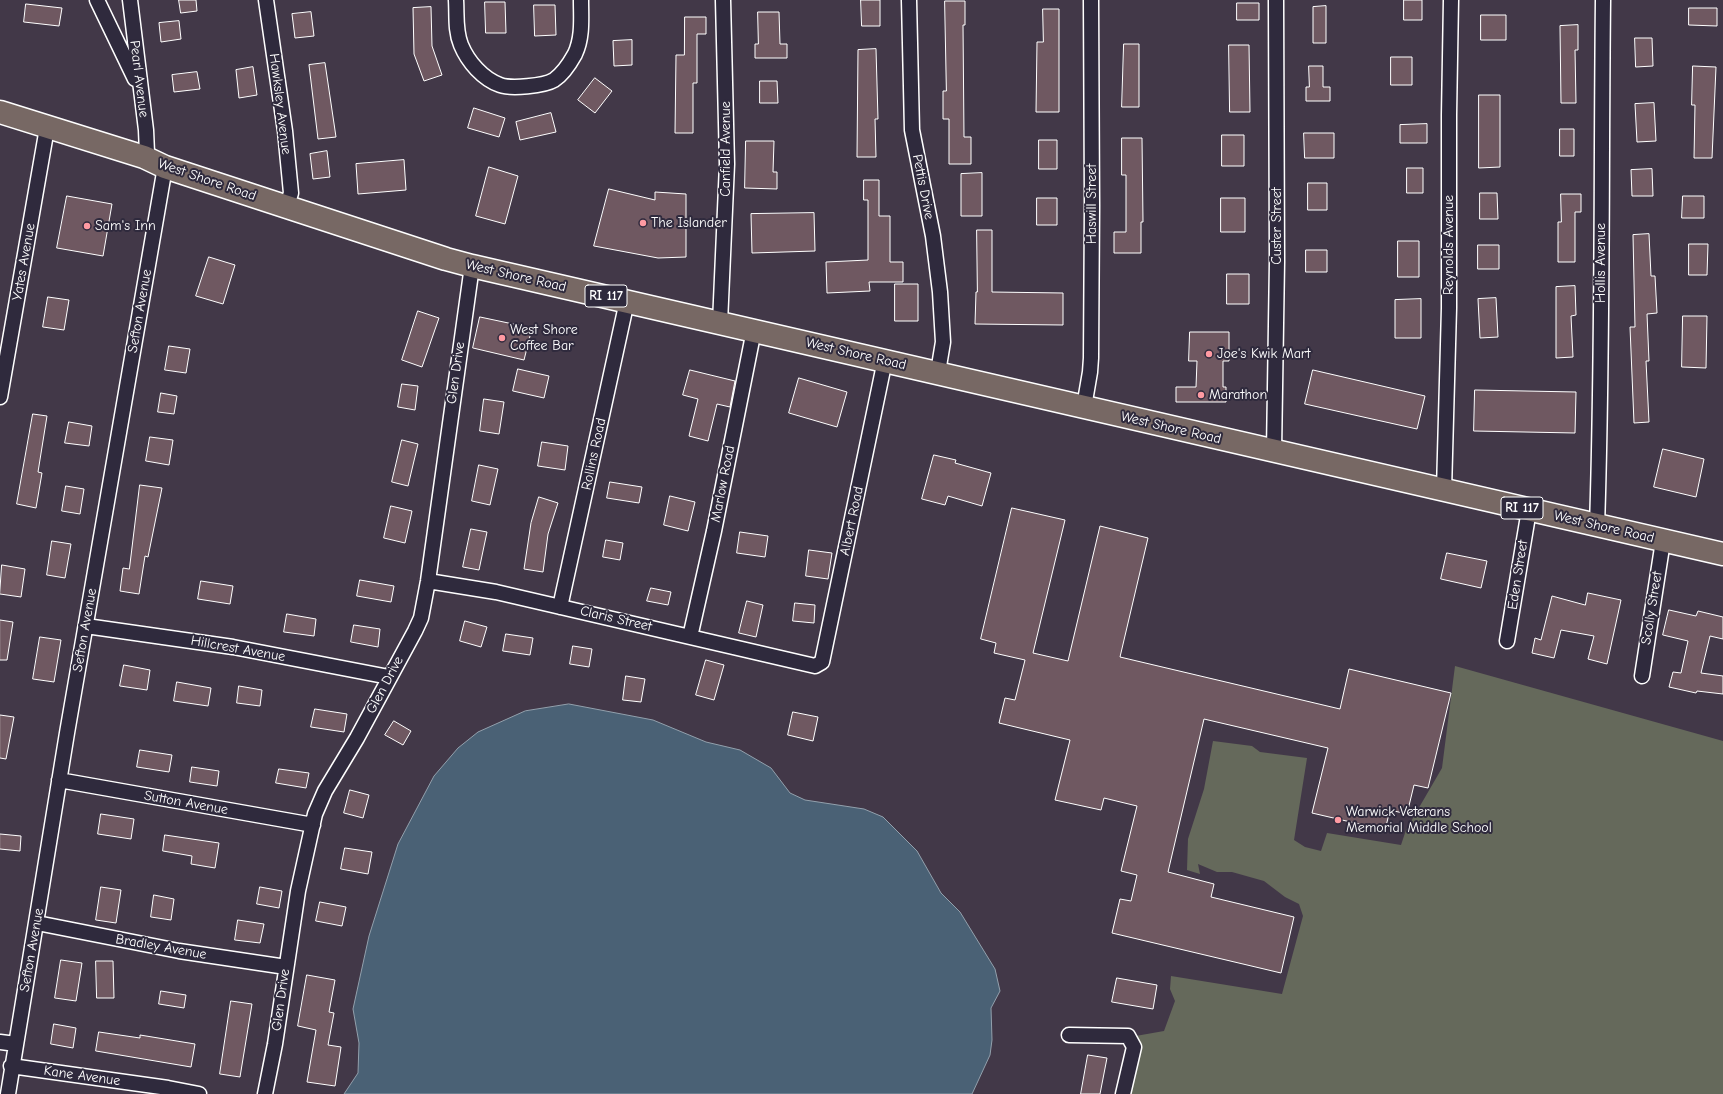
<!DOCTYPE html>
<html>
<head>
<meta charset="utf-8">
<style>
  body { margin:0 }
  canvas { display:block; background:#423848 }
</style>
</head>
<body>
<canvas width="1723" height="1094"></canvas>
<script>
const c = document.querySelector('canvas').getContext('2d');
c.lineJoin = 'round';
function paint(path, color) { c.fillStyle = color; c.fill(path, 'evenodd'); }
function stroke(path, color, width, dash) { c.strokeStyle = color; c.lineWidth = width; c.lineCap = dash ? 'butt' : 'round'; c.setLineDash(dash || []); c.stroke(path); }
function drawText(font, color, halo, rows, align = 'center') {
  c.font = font + ' "Comic Neue",sans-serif'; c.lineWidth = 4; c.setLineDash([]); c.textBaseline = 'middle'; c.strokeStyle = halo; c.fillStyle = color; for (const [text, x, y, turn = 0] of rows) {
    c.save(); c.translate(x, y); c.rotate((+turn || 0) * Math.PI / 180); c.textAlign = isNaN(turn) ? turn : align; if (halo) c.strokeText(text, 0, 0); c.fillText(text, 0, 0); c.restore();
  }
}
paint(new Path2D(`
  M1455,666l268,75v353h-599l6,-57 34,-6 11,-30 -5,-12 1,-13 111,18 21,-78 -4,-12 -14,-7 -21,-16 -32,-9h-15l-19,-8 2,10 -13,-4 1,-31 16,-50 9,-48 39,5 8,6 47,6 -13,82 11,7 16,4 6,-18 74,12 5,-15 36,-62z`), '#65695b');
const water = new Path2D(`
  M569,704l84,16 53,22 34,8 31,18 19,25 15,7 59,9 19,8 34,34 24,42 19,19 35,57 5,22 -9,17 1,32 -2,15 -18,39h-628l14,-21 1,-30 -6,-34 16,-73 29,-92 36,-68 24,-28 20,-16 47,-21z`);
paint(water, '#4a6175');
stroke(water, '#92a0ac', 1);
const building = new Path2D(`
  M179,0h17l1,11 -16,2z
  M861,0h19v26h-18z
  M1404,0h18v20h-18z
  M945,1h20v24h-2l1,112h7v27h-22v-45h-6v-28h3z
  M485,2h20l1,31h-20z
  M1237,3h22v17h-22z
  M26,4l36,4 -3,18 -35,-4z
  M534,5h21l1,30 -21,1z
  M1326,6v37h-13v-36z
  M431,7l1,39 10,29 -18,6 -10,-27 -1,-46z
  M1689,8h28v18l-28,-1z
  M1043,9h16v103h-23l1,-70h6z
  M311,12l3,24 -19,2 -3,-24z
  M758,12h21l1,32h7v14h-32v-14h3z
  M1481,15h25v25h-25z
  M685,17h21v17h-9v49h-4v50h-18l1,-78h8z
  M179,21l2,18 -20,3 -2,-19z
  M1578,25v25h-3l1,53h-15l-1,-77z
  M1635,38h17l1,28 -17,1z
  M632,40v25l-18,1 -1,-25z
  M1124,44h15v63h-17z
  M1229,45h20l1,67h-20z
  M876,49l2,70h-3l1,38h-19l1,-107z
  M1391,57h21v28h-21z
  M325,63l11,74 -18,2 -9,-74z
  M1309,66h14v21h7v14h-24v-14h3z
  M1693,66l23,1 -4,91h-18l1,-53h-3z
  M253,67l4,28 -18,3 -3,-28z
  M197,72l3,17 -26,3 -2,-17z
  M595,78l17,13 -17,22 -17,-13z
  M760,81h17l1,22h-18z
  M1479,95h21v72l-21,1z
  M1654,103l2,38 -19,1 -2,-38z
  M474,108l31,10 -6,19 -31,-9z
  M551,113l5,19 -36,8 -4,-18z
  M1427,124v19h-27v-18z
  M1560,129h14v27h-14z
  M1304,133h30v25h-29z
  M1222,135h22v31h-22z
  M1122,138h20l1,84h-2v31h-27v-21h12v-57h-4z
  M1039,140h18v29h-18z
  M746,141h28l-1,31h4v17l-32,-1z
  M327,151l3,26 -17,2 -3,-25z
  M404,160l2,30 -48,4 -2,-30z
  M489,167l29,9 -13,48 -29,-8z
  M1407,168h16v25h-16z
  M1652,169l1,27h-21l-1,-26z
  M982,173v43h-21v-42z
  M864,180h15v36h11v46h13v20h-34l1,9 -43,2 -1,-31 42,-2v-60h-4z
  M1308,183h19v27h-19z
  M609,189l46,11v-8l31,2v63l-28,1 -64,-12z
  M1480,193h17l1,26h-18z
  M1561,194h20v18h-6v50h-17v-40h3z
  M67,196l45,8 -9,52 -46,-8z
  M1683,196h21v22h-22z
  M1037,198h20v27h-20z
  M1221,198h24v34h-24z
  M814,213l1,38 -63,2 -1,-39z
  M977,230h15v62l71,1v32l-88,-1 1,-32h1z
  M1649,234l2,42h4l2,37 -10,1 2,47h-3l3,61 -15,1 -4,-96h5l-2,-92z
  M1398,241h21v36h-21z
  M1689,244h19l-1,31h-18z
  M1478,245h21v24h-21z
  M1306,250h21v22h-21z
  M209,257l26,8 -12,39 -27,-8z
  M1227,274h22v30h-22z
  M895,284h23v37h-23z
  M1575,286l1,29 -5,1 2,41 -17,1v-71z
  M48,297l21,3 -5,30 -21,-3z
  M1496,298l2,39 -18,1 -2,-39z
  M1421,299v39h-26v-38z
  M418,311l21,7 -17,49 -20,-7z
  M1683,316h24l-1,52 -24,-1z
  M480,317l52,11 -8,32 -51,-12z
  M1190,332h39v29h-6v26h3v15h-50v-15h20l1,-26h-8z
  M169,346l21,3 -4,24 -21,-3z
  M518,369l31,7 -5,22 -31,-7z
  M690,370l45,11 -5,26 -13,-3 -9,37 -19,-5 9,-37 -15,-4z
  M1313,370l112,26 -8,33 -112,-25z
  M799,378l48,14 -10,35 -48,-14z
  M402,384l16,2 -3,24 -17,-3z
  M1475,390l101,2 -1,41 -101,-2z
  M161,393l16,3 -3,18 -16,-2z
  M484,399l20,3 -5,32 -19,-3z
  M33,414l14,2 -9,56 4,1 -6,35 -19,-4z
  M69,422l23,4 -3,20 -24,-3z
  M150,437l23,3 -4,25 -23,-4z
  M402,440l16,4 -10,42 -16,-4z
  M542,442l26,4 -3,24 -27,-4z
  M1663,449l41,10 -8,38 -42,-10z
  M934,455l22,5 -1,3 36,10 -9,33 -34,-10 -3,9 -23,-6z
  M479,465l19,4 -8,36 -18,-4z
  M610,482l32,5 -3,16 -32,-5z
  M140,485l22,3 -14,69 -3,-1 -6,38 -19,-3 3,-23 6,1z
  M66,486l18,3 -4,25 -18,-3z
  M670,496l25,6 -7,29 -24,-6z
  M539,497l19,6 -10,31 -5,38 -19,-3 7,-46z
  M391,506l21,5 -7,32 -21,-5z
  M1012,508l53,12 -32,133 35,8 32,-135 48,12 -28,119 220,52 9,-40 102,24 -23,95 -14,-3 -7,29 -17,-4 -5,20 -73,-17 16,-65 -124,-29 -36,153 46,12 -3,13 83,20 -13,56 -169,-40 8,-34 11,2 6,-26 -16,-4 16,-65 -33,-8 -3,12 -46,-10 15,-60 -71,-17 6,-25 10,2 10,-40 -31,-7 2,-10 -15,-4z
  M471,529l16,3 -8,38 -16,-3z
  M740,532l28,4 -3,21 -28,-4z
  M606,540l17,3 -3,17 -17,-3z
  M52,541l19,3 -6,34 -18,-3z
  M809,550l23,3 -4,26 -22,-3z
  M1447,553l40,8 -6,27 -40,-9z
  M2,565l23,4 -4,28 -21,-3z
  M360,580l34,6 -3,16 -34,-6z
  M201,581l32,5 -3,18 -32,-5z
  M651,588l20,4 -3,13 -21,-4z
  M1588,593l33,7 -14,64 -19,-5 6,-23 -33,-6 -7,28 -22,-5 3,-15 6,2 11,-44 33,9z
  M747,601l16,4 -7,32 -17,-4z
  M795,603l20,2 -1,18 -21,-2z
  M1669,610l27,6 2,-5 25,6v22l-13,-3 -9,37 22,3v18l-26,-3 -1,2 -27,-6 4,-15 8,1 7,-32 -25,-6z
  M287,614l29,5 -2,17 -30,-4z
  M0,620l13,2 -6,38h-7z
  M465,621l22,6 -6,20 -21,-6z
  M354,625l26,4 -2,18 -27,-5z
  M506,634l27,4 -3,17 -27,-4z
  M40,637l21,3 -7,42 -21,-3z
  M573,646l19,3 -3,18 -19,-3z
  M706,660l18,5 -10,35 -18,-5z
  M124,665l26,5 -3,20 -27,-4z
  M626,676l19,3 -4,23 -18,-2z
  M177,682l34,6 -3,18 -34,-5z
  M239,686l23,4 -2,16 -23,-3z
  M315,709l32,5 -3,18 -33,-5z
  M793,712l25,5 -5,24 -25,-6z
  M0,715l14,2 -8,42 -6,-1z
  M394,721l17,10 -8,14 -18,-10z
  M140,750l32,5 -3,17 -32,-5z
  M192,767l27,4 -2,15 -27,-4z
  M279,769l30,4 -3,15 -30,-5z
  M350,790l19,5 -6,23 -19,-5z
  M101,814l33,5 -3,20 -33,-5z
  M0,834l21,2 -1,15 -20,-2z
  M165,835l54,8 -4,25 -24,-4 1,-8 -29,-5z
  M345,848l27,4 -4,22 -27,-5z
  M101,887l20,3 -5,33 -20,-3z
  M260,887l22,4 -3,17 -22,-4z
  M154,895l20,4 -3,21 -20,-3z
  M320,902l26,5 -4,19 -26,-5z
  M238,920l26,4 -4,19 -25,-3z
  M61,960l21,3 -6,38 -21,-3z
  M96,961h17l1,37h-17z
  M307,975l28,5 -6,32 5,1 -6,32 13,2 -6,39 -28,-4 9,-52 -18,-4z
  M1117,978l40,7 -4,24 -41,-7z
  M161,991l25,4 -2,13 -25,-4z
  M231,1001l21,3 -12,73 -20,-3z
  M54,1024l22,4 -3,20 -22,-4z
  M99,1032l41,6v-3l55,9 -4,23 -95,-16z
  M1088,1055l19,3 -7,36h-19z`);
paint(building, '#6f5861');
stroke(building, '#fff', 1);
const minor = new Path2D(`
  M97,0l38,79
  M130,0l16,130 1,23 -3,4
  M266,0l19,131 6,62 -5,15
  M456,0c1,15 -1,31 5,45 7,17 22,34 39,40 11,4 44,1 54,-5 9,-6 16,-17 21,-26 8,-17 6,-36 6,-54
  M909,0l3,130 21,106 7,56 3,50 -5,30
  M720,323l7,-159 -4,-164
  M0,397l47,-269
  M1084,407l6,-35 1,-14 1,-153 -1,-205
  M1274,451l3,-190 -1,-261
  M1444,490l5,-182v-193l2,-115
  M1597,526c6,-175 4,-351 6,-526
  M428,581l68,11 319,74 7,-4 63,-302
  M560,607l67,-306
  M86,626l147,21 156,30
  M690,637l24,-106 40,-201
  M1507,641l22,-131
  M1642,676l21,-135
  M59,780l254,45
  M37,923l142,28 107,16
  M1069,1035l59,1 6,11 -11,47
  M0,1042l16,2
  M11,1066l157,22 31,6
  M8,1094l59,-361 98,-566
  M265,1094l10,-50 23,-153 17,-77 10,-23 32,-53 58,-107 6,-13 7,-37 44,-315`);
const primary = new Path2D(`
  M0,112l144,45 21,10 281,92 26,7 1251,288`);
stroke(minor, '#fff', 17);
stroke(primary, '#fff', 25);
stroke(minor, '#2f2a3d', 14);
stroke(primary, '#776864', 22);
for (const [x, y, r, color] of [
  [643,223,4,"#ff9aa2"],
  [87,226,4,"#ff9aa2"],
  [502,338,4,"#ff9aa2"],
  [1209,354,4,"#ff9aa2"],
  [1201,395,4,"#ff9aa2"],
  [1338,820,4,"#ff9aa2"]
]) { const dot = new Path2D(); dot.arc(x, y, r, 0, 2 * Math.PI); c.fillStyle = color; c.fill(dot); stroke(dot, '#2f2a3d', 1.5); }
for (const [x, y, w] of [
  [606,296,42],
  [1522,508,42]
]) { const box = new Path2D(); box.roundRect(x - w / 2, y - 11, w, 22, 3); c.fillStyle = '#2f2a3d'; c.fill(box); stroke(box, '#fff', 1); }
drawText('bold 13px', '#fff', null, [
  ["RI 117",606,296],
  ["RI 117",1522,508]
]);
drawText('14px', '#fff', '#2f2a3d', [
  ["Pearl Avenue",139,79,83],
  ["Hawksley Avenue",280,104,83],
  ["Canfield Avenue",726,149,-90],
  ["West Shore Road",207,180,19],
  ["Pettis Drive",923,187,79],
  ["Haswill Street",1092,204,-90],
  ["Custer Street",1277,226,-90],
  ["Reynolds Avenue",1449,245,-90],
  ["Yates Avenue",24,262,-80],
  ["Hollis Avenue",1601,263,-90],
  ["West Shore Road",516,276,13],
  ["Sefton Avenue",140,311,-80],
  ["West Shore Road",856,354,13],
  ["Glen Drive",456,373,-82],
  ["West Shore Road",1171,428,13],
  ["Rollins Road",594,454,-78],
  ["Marlow Road",723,484,-79],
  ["Albert Road",852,521,-78],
  ["West Shore Road",1604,527,13],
  ["Eden Street",1518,575,-81],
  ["Scolly Street",1652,608,-81],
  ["Claris Street",616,619,13],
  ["Sefton Avenue",85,630,-80],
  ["Hillcrest Avenue",238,649,10],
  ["Glen Drive",385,685,-62],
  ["Sutton Avenue",186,803,10],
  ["Bradley Avenue",161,947,10],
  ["Sefton Avenue",32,950,-80],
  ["Glen Drive",281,1000,-82],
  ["Kane Avenue",82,1076,8]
]);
drawText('14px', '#fff', '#2f2a3d', [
  ["The Islander",651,223],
  ["Sam's Inn",95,226],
  ["West Shore",510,330],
  ["Coffee Bar",510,346],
  ["Joe's Kwik Mart",1217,354],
  ["Marathon",1209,395],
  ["Warwick Veterans",1346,812],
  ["Memorial Middle School",1346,828]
], 'left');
</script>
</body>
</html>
